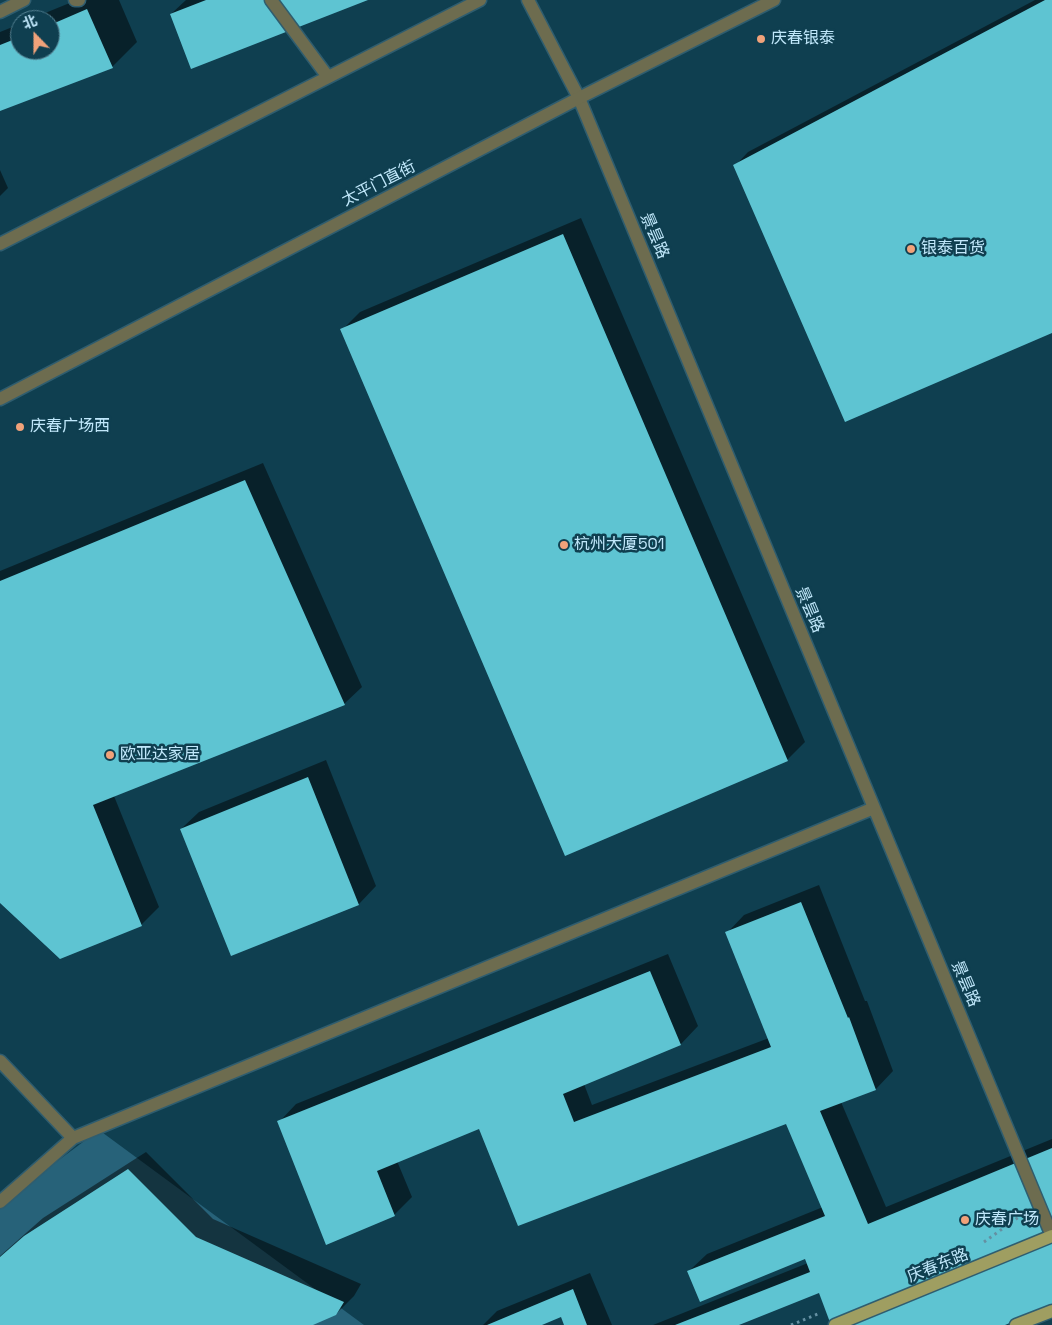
<!DOCTYPE html>
<html>
<head>
<meta charset="utf-8">
<style>
  body { margin:0 }
  #map { position:relative; width:1052px; height:1325px; overflow:hidden; background:#0f3f50; font-family:"Space Grotesk","Noto Sans SC",sans-serif }
  canvas { display:block }
  .north { position:absolute; left:10px; top:10px; width:50px; height:50px; box-sizing:border-box; background:#0f3f50; border:1px solid #568394; border-radius:50%; rotate:338deg; font-size:14px; font-weight:700; line-height:20px; text-align:center; color:#c1e8fb }
  .north::after { content:''; display:block; margin:auto; width:18px; height:22px; background:#f0a27a; clip-path:polygon(50% 0,100% 100%,50% 72%,0 100%) }
</style>
</head>
<body>
<div id="map">
<canvas width="1052" height="1325"></canvas>
<div class="north">北</div>
</div>
<script>
const c = document.querySelector('canvas').getContext('2d');
c.lineJoin = 'round';
function paint(path, color) { c.fillStyle = color; c.fill(path, 'evenodd'); }
function stroke(path, color, width, dash) { c.strokeStyle = color; c.lineWidth = width; c.lineCap = dash ? 'butt' : 'round'; c.setLineDash(dash || []); c.stroke(path); }
function drawText(font, color, halo, rows, align = 'center') {
  c.font = font + ' "Space Grotesk","Noto Sans SC",sans-serif'; c.lineWidth = 5; c.setLineDash([]); c.textBaseline = 'middle'; c.strokeStyle = halo; c.fillStyle = color; for (const [text, x, y, turn = 0] of rows) {
    c.save(); c.translate(x, y); c.rotate((+turn || 0) * Math.PI / 180); c.textAlign = isNaN(turn) ? turn : align; if (halo) c.strokeText(text, 0, 0); c.fillText(text, 0, 0); c.restore();
  }
}
paint(new Path2D(`
  M99,1130l265,195h-364v-121z`), '#276279');
paint(new Path2D(`
  M77,0h42l18,42 -25,25 -112,43v-78l20,-8v26h30v-30h-22z
  M186,0h179l-194,14z
  M1035,0h17v332l-317,-166 13,-14z
  M0,170l8,18 -8,8z
  M581,218l224,524 -18,18 -445,-430 18,-18z
  M263,463l99,224 -18,17 -230,92 45,111 -18,18 -141,-24v-330z
  M326,760l50,126 -17,18 -127,50 -51,-125 18,-17z
  M819,885l46,116h2l26,70 -17,18 -35,13 45,105 166,-68v166l-51,20 -182,-33 -84,33h-82l155,-62 -3,-6 -116,14 18,-17 116,-47 -36,-85 -307,6 -83,33 15,36 -18,18 -115,-93 17,-18 372,-150 30,72 -17,18 -97,40 8,21 177,-67 -42,-105 17,-18z
  M146,1152l67,67 148,65 -7,12 -18,18 -27,11h-309v-69l43,-38z
  M590,1273l22,52h-46l-5,-10 -22,10h-56l14,-14z`), '#0007');
paint(new Path2D(`
  M206,0h162l-177,69 -21,-55z
  M1045,0h7v333l-207,89 -112,-257z
  M87,9l26,59 -113,43v-66l20,-8v13h30v-25z
  M563,234l225,527 -223,95 -225,-527z
  M245,480l100,225 -252,100 49,121 -82,33 -60,-56v-322z
  M308,777l51,128 -128,51 -51,-127z
  M801,902l47,116 1,-1 27,73 -56,21 48,113 184,-76v158l-47,19h-174l-12,-32 -80,32h-64l135,-53 -5,-13 -105,43 -13,-31 138,-55 -39,-92 -268,102 -39,-97 -102,42 18,45 -69,29 -49,-124 373,-150 31,74 -118,49 11,28 197,-75 -46,-115z
  M128,1169l68,68 148,65 -8,13 -23,10h-313v-68l24,-21z
  M573,1289l14,36h-23l-3,-8 -19,8h-55z`), '#5ec4d2');
const service = new Path2D(`
  M75,0h4
  M271,0l57,77
  M0,12l24,-12
  M0,244l480,-244`);
const minor = new Path2D(`
  M528,0l51,98 473,1138
  M0,1061l73,77
  M0,1202l73,-64 801,-330`);
const tertiary = new Path2D(`
  M0,399l579,-301 195,-98`);
const primary = new Path2D(`
  M835,1325l217,-89
  M1016,1325l36,-14`);
stroke(service, '#2f5d6f', 15);
stroke(minor, '#2f5d6f', 15);
stroke(tertiary, '#2f5d6f', 15);
stroke(primary, '#2f5d6f', 15);
stroke(new Path2D(`
  M984,1242l39,-28
  M791,1325l29,-12`), '#6490a2', 3, [2.5, 4]);
stroke(service, '#6d6c4f', 12);
stroke(minor, '#6d6c4f', 12);
stroke(tertiary, '#6d6c4f', 12);
stroke(primary, '#9f9e61', 12);
for (const [x, y, r, color] of [
  [761,39,5,"#f0a27a"],
  [911,249,5,"#f0a27a"],
  [20,427,5,"#f0a27a"],
  [564,545,5,"#f0a27a"],
  [110,755,5,"#f0a27a"],
  [965,1220,5,"#f0a27a"]
]) { const dot = new Path2D(); dot.arc(x, y, r, 0, 2 * Math.PI); c.fillStyle = color; c.fill(dot); stroke(dot, '#0f3f50', 2); }
drawText('16px', '#c1e8fb', '#0f3f50', [
  ["庆春银泰",771,39],
  ["银泰百货",921,249],
  ["庆春广场西",30,427],
  ["杭州大厦501",574,545],
  ["欧亚达家居",120,755],
  ["庆春广场",975,1220]
], 'left');
drawText('16px', '#c1e8fb', '#0f3f50', [
  ["太平门直街",379,184,-27],
  ["景昙路",654,236,67],
  ["景昙路",809,610,67],
  ["景昙路",965,984,67],
  ["庆春东路",938,1266,-22]
]);
</script>
</body>
</html>
